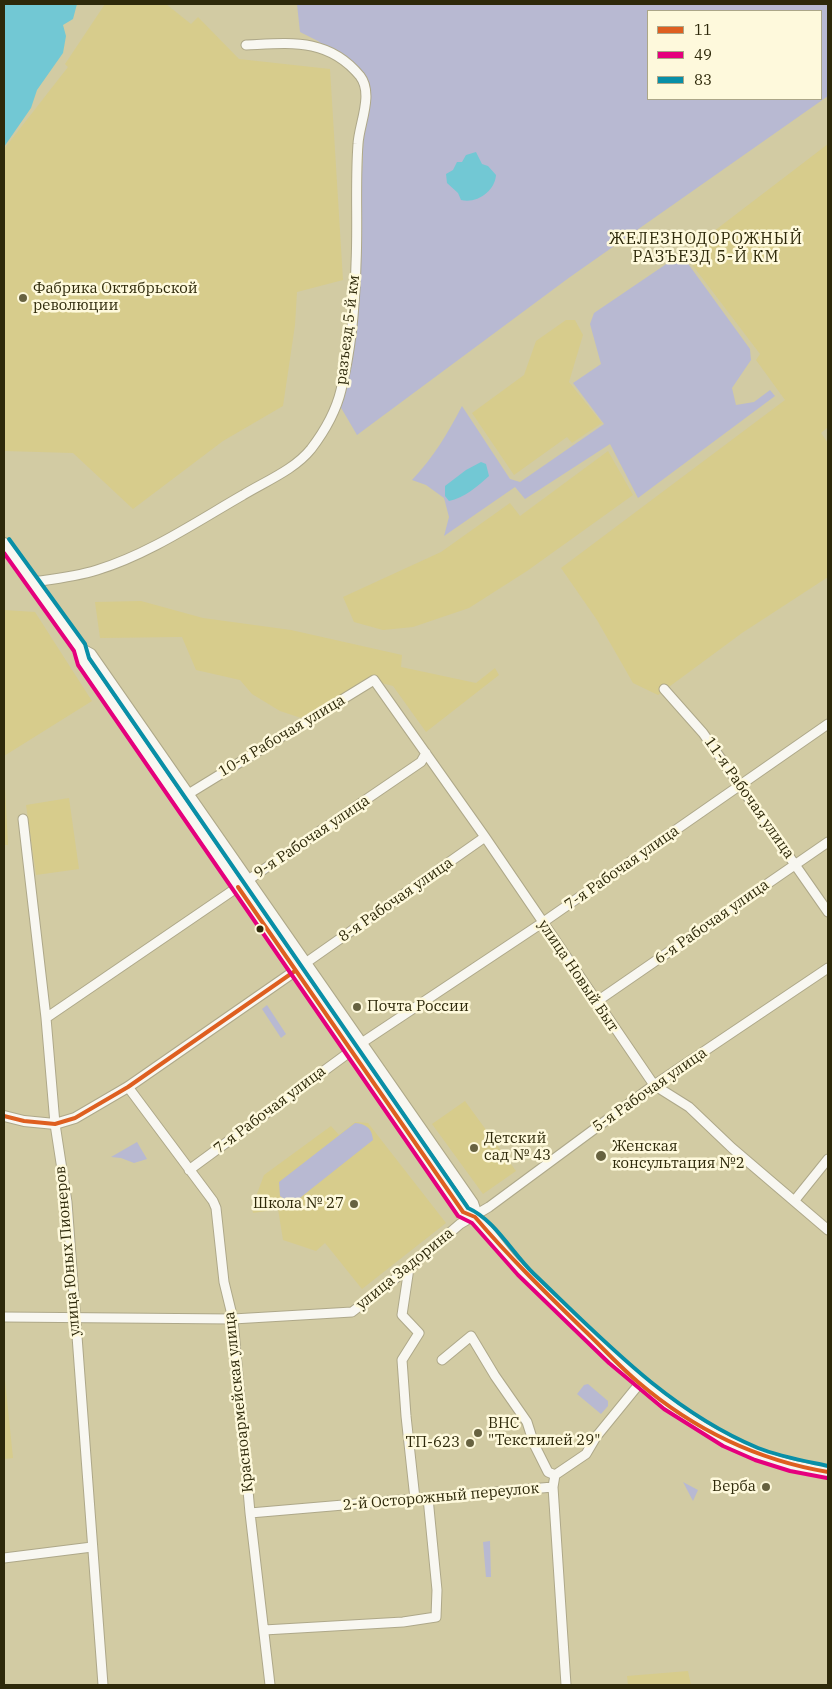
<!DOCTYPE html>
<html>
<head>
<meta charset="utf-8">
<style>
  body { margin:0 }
  #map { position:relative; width:832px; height:1689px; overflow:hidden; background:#d2cba3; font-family:"IBM Plex Serif",serif }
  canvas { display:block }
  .frame { position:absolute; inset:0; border:5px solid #2e290a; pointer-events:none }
  .legend { position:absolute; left:647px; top:10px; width:175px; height:90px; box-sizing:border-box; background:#fef9dc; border:1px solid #aba688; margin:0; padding:6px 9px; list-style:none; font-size:15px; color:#2e290a }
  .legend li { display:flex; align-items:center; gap:10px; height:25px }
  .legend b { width:25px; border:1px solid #aba688 }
</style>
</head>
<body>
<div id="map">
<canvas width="832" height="1689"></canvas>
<div class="frame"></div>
<ul class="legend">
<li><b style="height:6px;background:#de5f20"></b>11</li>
<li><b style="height:6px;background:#e5007d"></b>49</li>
<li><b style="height:6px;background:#098fa7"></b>83</li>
</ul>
</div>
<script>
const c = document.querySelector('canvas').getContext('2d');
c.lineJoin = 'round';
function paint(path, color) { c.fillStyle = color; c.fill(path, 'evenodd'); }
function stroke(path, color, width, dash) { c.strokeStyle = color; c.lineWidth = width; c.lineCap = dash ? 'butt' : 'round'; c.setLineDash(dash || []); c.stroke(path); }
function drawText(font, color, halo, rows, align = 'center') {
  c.font = font + ' "IBM Plex Serif",serif'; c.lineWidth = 5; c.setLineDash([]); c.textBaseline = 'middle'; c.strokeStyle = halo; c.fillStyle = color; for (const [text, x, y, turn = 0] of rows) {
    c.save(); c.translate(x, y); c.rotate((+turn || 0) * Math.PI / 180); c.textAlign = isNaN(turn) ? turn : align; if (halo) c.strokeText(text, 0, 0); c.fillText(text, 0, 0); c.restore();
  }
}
paint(new Path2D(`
  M105,4h61l25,20 7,-7 41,42 91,10 13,211 -46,12 -2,33 -12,81 -60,35 -90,68 -60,-56 -69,-2v-302l64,-82 -3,-3z
  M828,144v283l-7,6 7,10v134l-86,56 -84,62 -25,-12 -36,-63 -36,-52 224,-168 -29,-40 4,-6 -76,-100z
  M566,320h9l8,15 -14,47 33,41 -30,20 -5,-6 -53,38 -42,-62 52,-38 12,-34z
  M608,451l25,44 -106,76 -58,37 -56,19 -30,3 -29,-8 -11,-25 98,-45 69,-49 10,13z
  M141,601l62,17 88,12 111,25 -1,12 75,16 19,-15 4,7 -73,57 -33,-46 -27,-7 -33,22 -32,17 -21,-7 -28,-17 -12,-14 -44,-10 -14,-33 -82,1 -5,-36z
  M4,610l31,2 57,89 -88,55z
  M4,768l4,77h-4z
  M69,798l10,71 -43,6 -10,-70z
  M465,1101l51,70 -33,23 -51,-70z
  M355,1122l13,1 78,100 -84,66 -37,-46 -9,8 -33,-11 -5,-31 -25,4 -1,-6 12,-32 67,-49 8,9z
  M4,1371l9,87 -9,1z
  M688,1671l3,14h-63l-1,-9z`), '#d7cc8c');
paint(new Path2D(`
  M297,4h531v92l-258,181 -213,158 -17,-29 21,-208 5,-120 -48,-37 -18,-9zM648,11h173v88h-173z
  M681,254l69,95 1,11 -19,28 4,17 18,-3 16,-12 5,6 -137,102 -28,-54 -85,55 -10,-12 -71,49 5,-19 -5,-19 -18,-13 -14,-5c21,-22 36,-47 50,-74l48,73 10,3 84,-58 -31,-41 28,-19 -11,-40 4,-11z
  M126,709l114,164 -5,3 -112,-165z
  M248,885l32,47 -4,3 -33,-47z
  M314,982l43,61 -4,3 -43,-62z
  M267,1005l19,29 -5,4 -19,-29z
  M364,1053l103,149 -5,3 -102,-149z
  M355,1123c12,1 17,6 18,17l-77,61 -8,1 -8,-6 -1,-14z
  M137,1142l10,17 -13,4 -13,-5 -10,-1z
  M588,1384l20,17v5l-7,8 -24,-20 7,-9z
  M683,1482l15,8 -5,11z
  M490,1541l1,36h-5l-3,-35z`), '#b8b9d2');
paint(new Path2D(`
  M4,4h73l-4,15 -10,6 3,11 -3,17 -26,37 -6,18 -27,39z
  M476,152l6,12 6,2 8,9c-1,16 -19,29 -35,25l-3,-7 -11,-10 -1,-9 7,-4 4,-8h5l4,-7z
  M481,462l5,2 3,12c-11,10 -25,22 -40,25l-4,-5v-10l21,-16z`), '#72c8d4');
const minor = new Path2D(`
  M32,582c22,-3 43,-5 65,-12 52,-16 99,-48 146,-75 23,-14 51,-25 68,-46 13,-17 25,-38 30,-59 10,-40 14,-85 15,-126 2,-40 -1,-80 2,-120 1,-20 16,-50 2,-68 -32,-39 -71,-33 -114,-31
  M664,689l39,44 125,179
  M190,793l184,-113 111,157 169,248 35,22 43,41 96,82
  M23,819l23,199 9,106 12,78 36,483
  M295,971l7,1 4,-3 1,-7 178,-125
  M596,1002l232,-160
  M46,1018l375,-256 5,-9
  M363,1042l179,-119 286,-199
  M128,1087l85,114 3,7 8,74 9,37 17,194 20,172
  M189,1170l162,-119
  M795,1200l33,-41
  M409,1268l-7,47 17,18 -17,27 4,56 9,83
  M4,1317l229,2 119,-7 57,-44 51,-44 29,-17 165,-122 174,-117
  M442,1360l29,-24 24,40 32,46 7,22 14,28 7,3
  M553,1487l13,198
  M250,1513l303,-26 2,-12 31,-21 10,-17 44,-54
  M4,1558l88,-11
  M264,1630l139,-8 33,-5 1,-27 -9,-92`);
const tertiary = new Path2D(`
  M4,543l76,105 3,13 380,551c4,4 9,3 13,6 14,13 24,30 37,44 24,24 50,47 74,71 71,68 140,126 241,139
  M80,648l11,6 382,549 2,6v8
  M4,1116l20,5 31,3 20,-6 53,-31 167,-116`);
stroke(minor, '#aea889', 11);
stroke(tertiary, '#aea889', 12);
stroke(minor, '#f8f7f1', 9);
stroke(tertiary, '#f8f7f1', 10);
stroke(new Path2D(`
  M238,887l225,325 12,5c34,40 71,76 108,112 19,18 36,37 55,53 55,47 119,78 190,90
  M4,1116l20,5 31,3 20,-6 53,-31 167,-116`), '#de5f20', 4);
stroke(new Path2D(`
  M4,553l70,98 4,14 380,551 14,7 46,52 91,88 55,46 59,37 32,14 35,11 37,7`), '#e5007d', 4);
stroke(new Path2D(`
  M9,539l76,105 4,14 379,550c27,12 44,45 66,66 68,65 135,137 224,174 23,9 47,13 70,18`), '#098fa7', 4);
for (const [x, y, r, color] of [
  [23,298,5,"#676240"],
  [260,929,4.5,"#2e290a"],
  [357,1007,5,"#676240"],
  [474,1148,5,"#676240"],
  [601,1156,6,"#676240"],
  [354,1204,5,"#676240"],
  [478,1433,5,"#676240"],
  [470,1443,5,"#676240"],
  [766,1487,5,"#676240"]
]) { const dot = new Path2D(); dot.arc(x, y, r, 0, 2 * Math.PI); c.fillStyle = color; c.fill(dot); stroke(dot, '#fef9dc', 2); }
drawText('15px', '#2e290a', '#fef9dc', [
  ["Фабрика Октябрьской",33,289],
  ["революции",33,306],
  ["Почта России",367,1007],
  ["Детский",484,1139],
  ["сад № 43",484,1156],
  ["Женская",612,1147],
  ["консультация №2",612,1164],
  ["Школа № 27",344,1204,"right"],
  ["ВНС",488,1424],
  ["\"Текстилей 29\"",488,1441],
  ["ТП-623",460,1443,"right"],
  ["Верба",756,1487,"right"]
], 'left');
drawText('15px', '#2e290a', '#fef9dc', [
  ["разъезд 5-й км",348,330,-83],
  ["10-я Рабочая улица",282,736,-31],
  ["11-я Рабочая улица",749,798,55],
  ["9-я Рабочая улица",312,837,-34],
  ["7-я Рабочая улица",622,868,-35],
  ["8-я Рабочая улица",396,900,-35],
  ["6-я Рабочая улица",712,922,-35],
  ["улица Новый Быт",578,976,56],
  ["5-я Рабочая улица",650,1090,-35],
  ["7-я Рабочая улица",270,1110,-37],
  ["улица Юных Пионеров",68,1251,-95],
  ["улица Задорина",405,1269,-39],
  ["Красноармейская улица",239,1402,-96],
  ["2-й Осторожный переулок",441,1497,-5]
]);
c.letterSpacing = '1px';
drawText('16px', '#2e290a', '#fef9dc', [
  ["ЖЕЛЕЗНОДОРОЖНЫЙ",706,239],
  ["РАЗЪЕЗД 5-Й КМ",706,257]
]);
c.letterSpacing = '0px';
</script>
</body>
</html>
